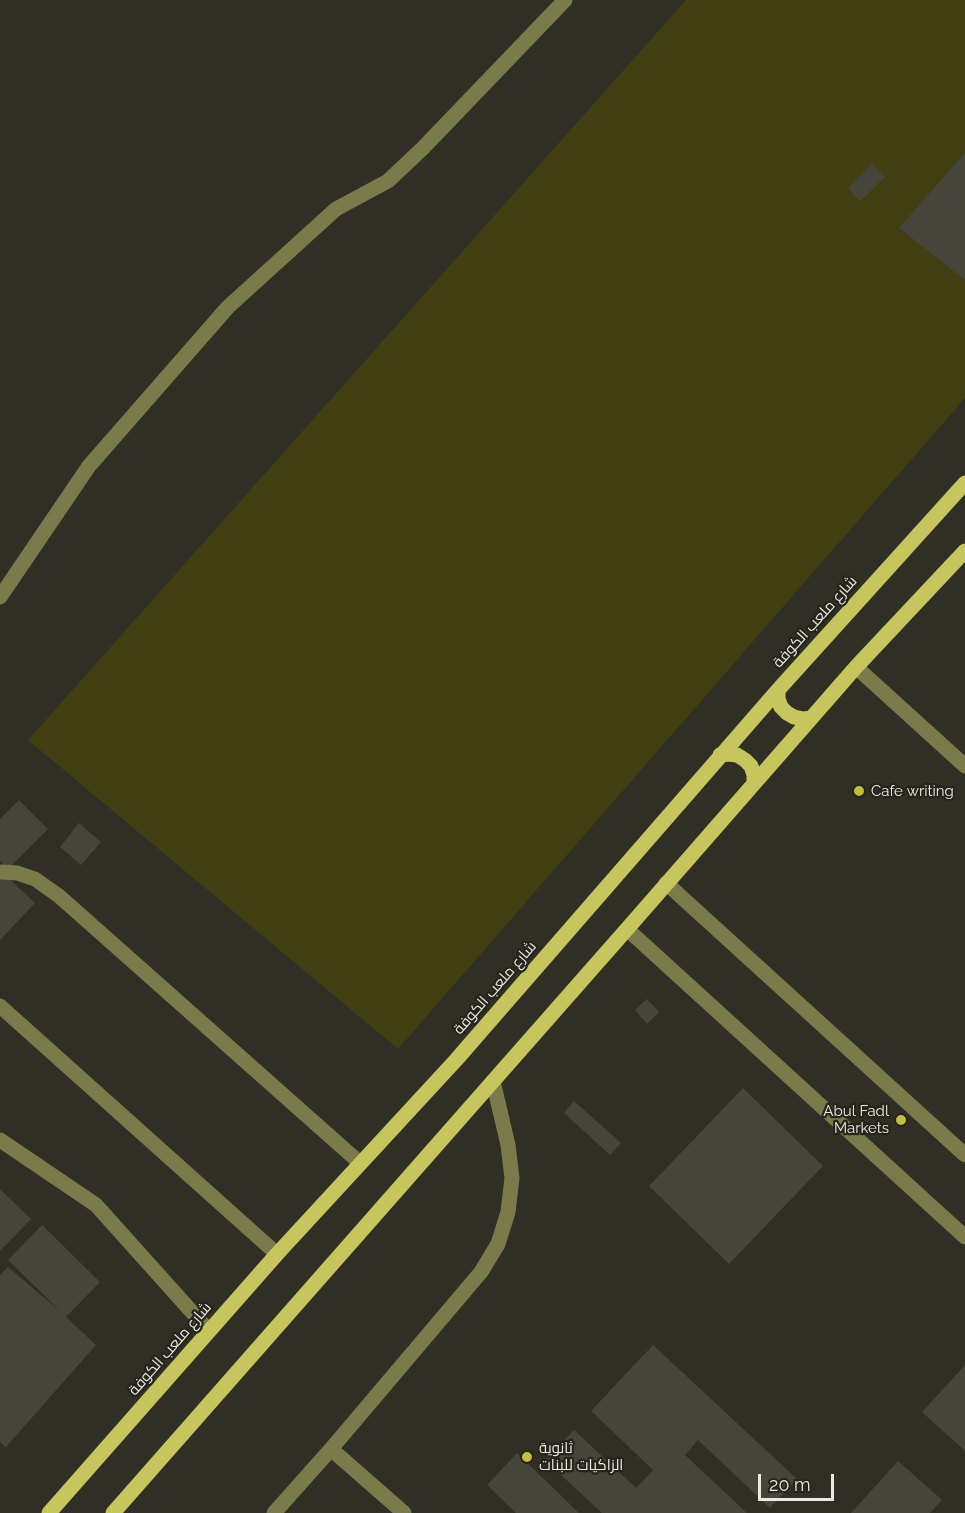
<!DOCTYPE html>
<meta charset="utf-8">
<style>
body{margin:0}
#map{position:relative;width:965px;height:1513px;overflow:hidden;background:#2f2f25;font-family:Raleway,sans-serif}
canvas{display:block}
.scale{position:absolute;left:758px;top:1474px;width:76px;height:27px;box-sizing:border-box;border:3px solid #eaeae3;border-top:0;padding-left:8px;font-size:18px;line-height:21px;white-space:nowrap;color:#eaeae3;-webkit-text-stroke:4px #25251b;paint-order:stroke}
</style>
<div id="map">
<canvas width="965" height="1513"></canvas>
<div class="scale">20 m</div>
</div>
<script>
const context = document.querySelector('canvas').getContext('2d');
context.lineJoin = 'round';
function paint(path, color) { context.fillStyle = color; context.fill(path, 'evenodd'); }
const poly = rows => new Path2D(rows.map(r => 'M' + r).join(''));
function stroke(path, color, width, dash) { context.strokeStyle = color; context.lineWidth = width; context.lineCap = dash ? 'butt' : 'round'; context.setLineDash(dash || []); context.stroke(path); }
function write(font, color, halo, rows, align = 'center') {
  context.font = font + ' Raleway,Cairo,sans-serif'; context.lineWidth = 4.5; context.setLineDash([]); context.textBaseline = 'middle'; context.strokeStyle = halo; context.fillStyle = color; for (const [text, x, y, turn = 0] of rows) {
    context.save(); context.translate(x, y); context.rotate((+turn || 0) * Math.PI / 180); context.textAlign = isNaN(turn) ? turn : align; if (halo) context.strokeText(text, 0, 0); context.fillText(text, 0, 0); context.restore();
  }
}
paint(poly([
 [686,0,965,0,965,398,398,1049,28,740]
]), '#413f12');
paint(poly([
 [965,153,965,280,899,228],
 [872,164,885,177,860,201,848,188],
 [19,800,48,829,8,869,0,861,0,819],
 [79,823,101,842,81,865,60,847],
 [0,870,35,903,0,940],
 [647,999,659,1012,647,1024,635,1010],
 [743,1088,823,1166,729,1264,649,1186],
 [574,1101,621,1143,610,1155,564,1113],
 [0,1189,31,1219,0,1251],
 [42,1225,100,1282,66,1317,96,1345,6,1447,0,1442,0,1275,8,1267,61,1312,8,1260],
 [653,1345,797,1479,770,1508,698,1440,685,1455,747,1513,602,1513,545,1460,574,1430,636,1488,653,1470,591,1411],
 [965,1365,965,1451,922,1412],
 [517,1453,579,1513,516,1513,487,1485],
 [898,1461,942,1500,930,1513,851,1513]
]), '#45453b');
stroke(poly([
 [0,597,89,466,228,307,336,209,388,181,423,148,565,0],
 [856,667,965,766],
 [2,872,17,873,35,879,59,896,360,1163],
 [666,883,965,1155],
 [627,929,965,1237],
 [0,1006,277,1254],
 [0,1140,96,1205,209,1331],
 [331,1449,404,1513],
 [274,1513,331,1449,481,1272,498,1244,508,1212,512,1178,508,1145,493,1081]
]), '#7a7a4a', 15);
stroke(poly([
 [778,690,778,699,781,707,787,713,794,717,803,719,811,718],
 [720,755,729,754,737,755,745,760,751,766,754,775,754,783],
 [49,1513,277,1254,456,1060,778,690,965,483],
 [113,1513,627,929,856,667,965,551]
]), '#c7c55d', 15);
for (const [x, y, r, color] of [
 [859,791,6,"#c1be40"],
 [901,1120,6,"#c1be40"],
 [527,1457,6,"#c1be40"]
]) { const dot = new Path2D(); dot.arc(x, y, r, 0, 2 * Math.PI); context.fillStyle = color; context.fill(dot); stroke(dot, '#25251b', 2); }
write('15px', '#eaeae3', '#25251b', [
 ["شارع ملعب الكوفة",815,622,-48],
 ["شارع ملعب الكوفة",495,988,-49],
 ["شارع ملعب الكوفة",170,1349,-49]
]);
write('15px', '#eaeae3', '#25251b', [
 ["Cafe writing",871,791],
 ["Abul Fadl",889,1111,"right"],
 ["Markets",889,1128,"right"],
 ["ثانوية",539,1448],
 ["الزاكيات للبنات",539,1465]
], 'left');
</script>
